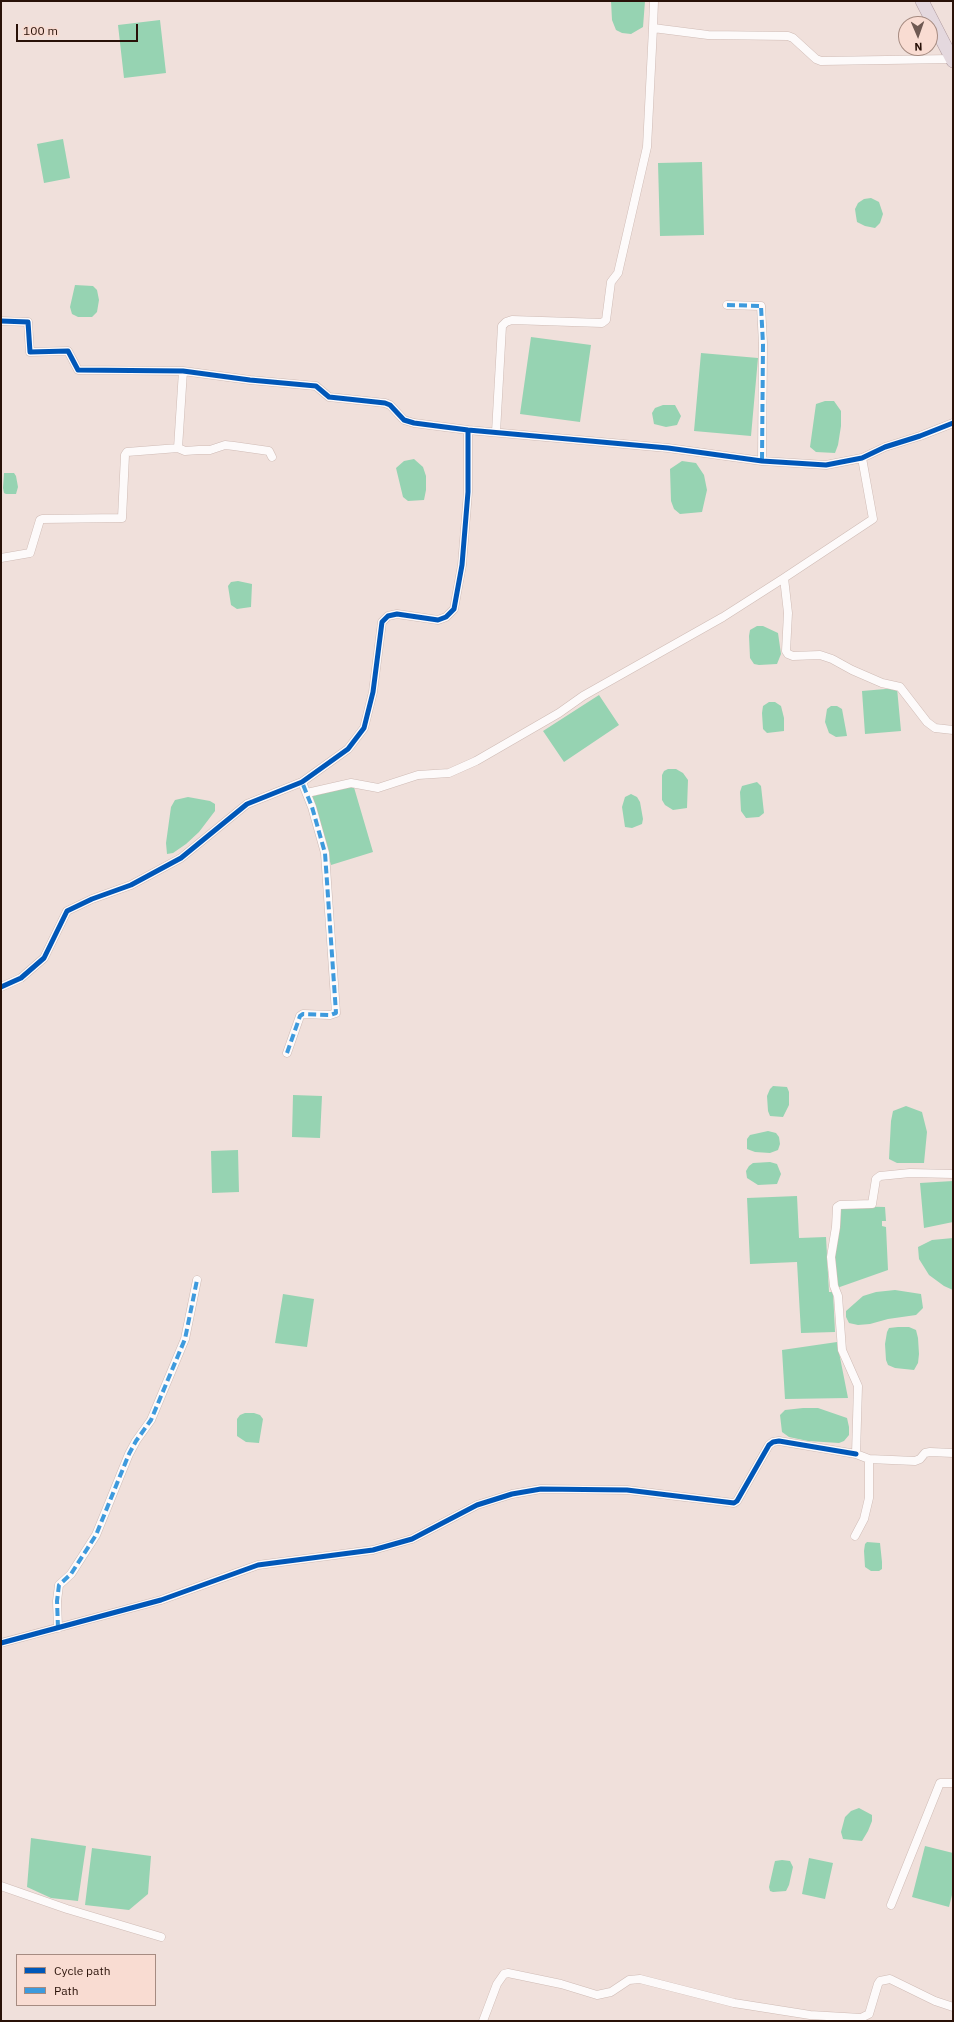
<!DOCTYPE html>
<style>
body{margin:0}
#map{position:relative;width:954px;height:2022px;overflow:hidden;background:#f0e0db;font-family:"IBM Plex Sans",sans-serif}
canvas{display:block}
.frame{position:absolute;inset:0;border:2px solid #291108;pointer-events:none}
.legend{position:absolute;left:16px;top:1954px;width:140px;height:52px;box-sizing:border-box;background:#f9dcd2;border:1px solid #a68b81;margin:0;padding:5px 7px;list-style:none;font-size:12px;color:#291108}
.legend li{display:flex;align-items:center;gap:8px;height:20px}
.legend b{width:20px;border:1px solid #a68b81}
.north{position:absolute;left:898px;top:16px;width:40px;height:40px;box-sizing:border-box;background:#f9dcd2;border:1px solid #a68b81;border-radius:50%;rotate:178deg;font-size:11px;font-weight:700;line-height:16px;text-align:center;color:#291108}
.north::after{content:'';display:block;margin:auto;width:14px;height:18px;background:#6f5952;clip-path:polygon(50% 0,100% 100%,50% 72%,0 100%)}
.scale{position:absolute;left:16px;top:24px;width:122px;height:18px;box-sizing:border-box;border:2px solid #291108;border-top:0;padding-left:5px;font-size:12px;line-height:14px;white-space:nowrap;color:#291108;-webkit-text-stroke:3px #f9dcd2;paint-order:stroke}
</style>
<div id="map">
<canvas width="954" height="2022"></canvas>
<div class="frame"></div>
<ul class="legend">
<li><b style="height:5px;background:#0057b8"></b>Cycle path</li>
<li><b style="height:5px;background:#3d9add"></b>Path</li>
</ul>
<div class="north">N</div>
<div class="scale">100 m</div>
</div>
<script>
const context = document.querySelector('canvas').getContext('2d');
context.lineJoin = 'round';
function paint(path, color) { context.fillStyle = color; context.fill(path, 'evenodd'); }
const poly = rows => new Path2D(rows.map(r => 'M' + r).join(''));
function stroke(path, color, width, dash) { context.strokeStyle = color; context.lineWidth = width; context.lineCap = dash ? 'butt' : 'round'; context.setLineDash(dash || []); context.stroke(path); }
paint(poly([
 [611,1,645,1,643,27,631,34,622,33,616,30,612,20],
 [160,20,166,73,124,78,118,25],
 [63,139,70,178,44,183,37,144],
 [702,162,704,235,660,236,658,163],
 [871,198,879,202,883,214,880,223,875,228,865,226,857,222,856,216,855,209,858,203,864,199],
 [75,285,93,286,97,290,99,300,97,312,92,317,78,317,72,314,70,307],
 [531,337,591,345,580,422,520,414],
 [701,353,758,358,751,436,694,431],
 [825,401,834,401,841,411,841,426,838,445,835,453,816,452,810,447,816,404],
 [663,405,675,405,681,416,677,425,666,427,654,424,652,413,655,408],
 [414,459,423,467,426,476,426,490,424,500,408,501,403,497,396,468,404,461],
 [682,461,696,463,704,475,707,490,702,512,680,514,674,509,671,501,670,469],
 [4,473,14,473,16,476,18,487,16,494,6,494,4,493,3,488],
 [238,581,252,584,251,607,237,609,231,605,228,586,231,582],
 [763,626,778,633,781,654,777,664,759,665,754,664,750,658,749,636,750,630,757,626],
 [897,688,901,731,865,734,862,691],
 [599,695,619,725,564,762,543,731],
 [769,702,775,702,781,706,784,718,784,731,767,733,763,729,762,713,763,706],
 [831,706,837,706,842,709,847,736,836,737,829,733,825,722,827,709],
 [668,769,676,769,683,773,688,780,687,808,673,810,665,805,662,800,662,775,664,771],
 [757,782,761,786,764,813,759,817,746,818,741,811,740,792,742,786],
 [353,784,373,852,331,865,310,797],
 [631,794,637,797,640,802,643,819,642,824,632,828,625,827,622,807,625,797],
 [188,797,210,801,215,804,215,811,199,832,186,844,173,853,167,854,166,843,171,807,175,800],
 [773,1086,787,1087,789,1092,789,1105,783,1117,770,1116,768,1111,767,1096,770,1089],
 [293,1095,322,1096,320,1138,292,1137],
 [906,1106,922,1112,927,1132,924,1163,897,1163,889,1159,891,1121,893,1111],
 [768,1131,776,1133,779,1137,780,1144,778,1150,770,1153,755,1152,747,1149,747,1139,750,1135],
 [238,1150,239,1192,212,1193,211,1151],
 [770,1162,777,1164,781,1174,777,1184,758,1185,747,1178,746,1171,749,1166,753,1163],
 [953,1181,953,1222,924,1228,920,1183],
 [797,1196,799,1238,826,1237,829,1292,833,1292,835,1332,801,1333,797,1262,750,1264,747,1198],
 [840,1206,885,1207,886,1221,882,1221,882,1226,886,1227,888,1270,837,1288,834,1258],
 [953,1238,953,1290,944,1286,929,1275,919,1259,918,1247,932,1240],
 [895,1290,921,1294,923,1308,916,1315,888,1319,870,1324,858,1325,849,1323,846,1317,846,1311,863,1296,876,1292],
 [283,1294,314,1299,307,1347,275,1343],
 [898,1327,909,1327,916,1330,918,1338,919,1354,918,1363,914,1370,895,1368,888,1365,886,1360,885,1344,887,1332,889,1328],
 [837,1342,848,1398,785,1399,782,1350],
 [803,1408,818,1408,847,1418,849,1427,849,1435,844,1441,839,1443,808,1441,789,1437,782,1432,780,1415,785,1410],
 [245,1413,254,1413,260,1415,263,1419,259,1443,246,1442,237,1436,237,1419,240,1415],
 [867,1542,880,1543,882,1562,882,1569,879,1571,871,1571,865,1567,864,1551,865,1544],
 [859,1808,872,1815,872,1821,868,1831,862,1841,843,1839,841,1832,845,1817,851,1811],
 [31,1838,86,1846,78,1901,51,1898,27,1887],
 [925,1846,953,1853,953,1891,949,1907,912,1897],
 [92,1848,151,1856,148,1894,129,1910,85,1905],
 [809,1858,833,1863,825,1899,802,1894],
 [782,1860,790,1861,793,1867,789,1885,786,1891,773,1892,770,1891,769,1887,774,1865,775,1861]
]), '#96d3b2');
const minor = poly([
 [654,1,653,28,708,35,788,36,793,38,816,59,821,61,952,59],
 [727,305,761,306,763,344,762,461],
 [1,321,28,322,30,352,68,351,78,370,183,371,250,380,316,386,329,397,385,403,390,405,404,420,414,423,468,430,668,448,762,461,826,465,862,458,885,447,920,436,953,423],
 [496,432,502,326,506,322,512,320,602,323,606,320,611,282,618,273,647,147,653,28],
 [178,448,185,451,199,450,210,450,225,445,234,446,269,451,272,457],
 [862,458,873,519,784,578,788,613,786,651,788,654,793,656,820,655,832,659,852,670,882,683,900,687,927,722,935,728,953,730],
 [1,558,30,553,40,520,42,519,122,518,125,455,127,452,178,448,183,371],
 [307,793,351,783,378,788,418,775,449,773,476,761,559,713,583,696,723,617,784,578],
 [1,987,21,978,44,958,67,911,92,899,131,885,181,858,247,804,302,782,348,749,364,728,373,692,382,622,388,616,397,614,438,620,446,617,454,609,462,565,468,492,468,430],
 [287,1053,300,1016,303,1014,330,1015,336,1013,325,853,312,807,302,782],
 [869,1459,915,1461,920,1459,925,1453,930,1452,953,1453],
 [855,1536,864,1519,869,1498,869,1459,856,1454,858,1386,842,1350,838,1296,834,1286,831,1257,836,1227,837,1207,840,1205,872,1204,876,1179,880,1176,910,1173,953,1174],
 [58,1628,57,1601,59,1585,71,1574,96,1535,129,1454,136,1441,151,1420,185,1339,197,1280],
 [1,1643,161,1600,258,1565,373,1550,412,1539,477,1505,512,1494,541,1489,627,1490,734,1503,737,1501,769,1445,773,1442,779,1441,856,1454],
 [1,1886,67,1909,161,1937],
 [891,1905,940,1783,953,1783],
 [483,2021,497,1984,504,1974,508,1973,561,1984,597,1995,611,1992,629,1980,640,1979,734,2003,810,2015,861,2018,869,2014,878,1984,880,1981,890,1979,935,2001,953,2007]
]);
const trunk = poly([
 [922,1,953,61]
]);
stroke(minor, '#cfbbb5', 9);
stroke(trunk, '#ad989d', 14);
stroke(minor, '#fdfafa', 8);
stroke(trunk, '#e4d8de', 13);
stroke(poly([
 [727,305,761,306,763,344,762,461],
 [287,1053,300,1016,303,1014,330,1015,336,1013,325,853,312,807,302,782],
 [58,1628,57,1601,59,1585,71,1574,96,1535,129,1454,136,1441,151,1420,185,1339,197,1280]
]), '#3d9add', 4, [8, 4]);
stroke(poly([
 [1,321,28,322,30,352,68,351,78,370,183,371,250,380,316,386,329,397,385,403,390,405,404,420,414,423,468,430,668,448,762,461,826,465,862,458,885,447,920,436,953,423],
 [1,987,21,978,44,958,67,911,92,899,131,885,181,858,247,804,302,782,348,749,364,728,373,692,382,622,388,616,397,614,438,620,446,617,454,609,462,565,468,492,468,430],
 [1,1643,161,1600,258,1565,373,1550,412,1539,477,1505,512,1494,541,1489,627,1490,734,1503,737,1501,769,1445,773,1442,779,1441,856,1454]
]), '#0057b8', 5);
</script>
